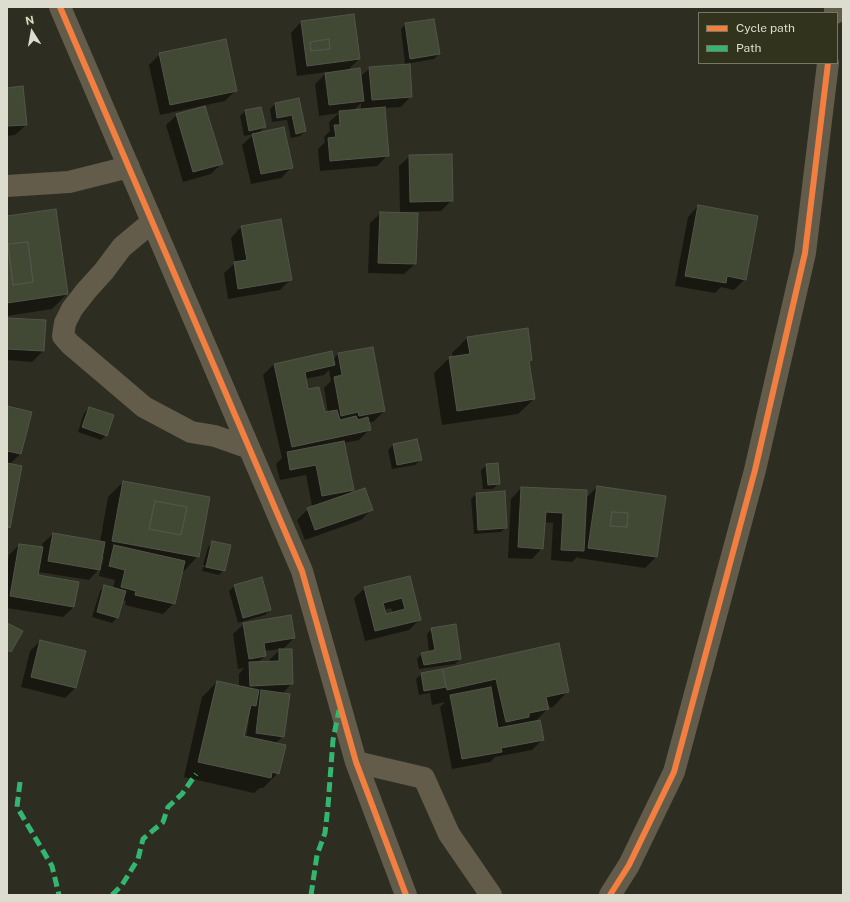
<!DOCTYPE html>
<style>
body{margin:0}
#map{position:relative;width:850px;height:902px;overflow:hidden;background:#2d2e21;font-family:"Public Sans",sans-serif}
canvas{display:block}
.frame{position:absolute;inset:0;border:8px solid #dcddcf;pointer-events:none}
.legend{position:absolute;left:698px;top:12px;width:140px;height:52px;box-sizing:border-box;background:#32331c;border:1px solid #767764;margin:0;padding:5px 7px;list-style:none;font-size:12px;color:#dcddcf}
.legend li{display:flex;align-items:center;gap:8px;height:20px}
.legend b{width:20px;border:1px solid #767764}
.north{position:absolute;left:12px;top:12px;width:40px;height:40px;-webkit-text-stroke:3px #32331c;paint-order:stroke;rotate:349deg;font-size:11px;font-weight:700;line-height:16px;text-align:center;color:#dcddcf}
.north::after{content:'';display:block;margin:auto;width:14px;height:18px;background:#dcddcf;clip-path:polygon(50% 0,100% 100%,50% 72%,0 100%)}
</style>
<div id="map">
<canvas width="850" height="902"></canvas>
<div class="frame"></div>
<ul class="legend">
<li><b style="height:5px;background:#f27e40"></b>Cycle path</li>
<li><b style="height:5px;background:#33b770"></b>Path</li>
</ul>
<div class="north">N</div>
</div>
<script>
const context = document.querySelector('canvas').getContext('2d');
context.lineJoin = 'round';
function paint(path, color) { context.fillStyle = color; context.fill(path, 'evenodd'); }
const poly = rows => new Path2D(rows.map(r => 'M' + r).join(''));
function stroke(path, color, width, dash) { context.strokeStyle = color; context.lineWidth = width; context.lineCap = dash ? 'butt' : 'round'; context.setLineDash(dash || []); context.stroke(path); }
paint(poly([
 [301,22,359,59,347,71,360,77,370,68,411,96,401,107,384,108,388,155,377,166,320,171,318,149,325,142,324,137,330,131,329,122,339,113,319,116,315,84,327,72,297,76,291,33],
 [361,103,361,110,353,111],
 [406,24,439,54,434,59,405,64,401,29],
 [160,54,236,90,225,101,160,115,149,65],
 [7,89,26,125,15,135,7,136],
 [299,99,305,131,300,136,291,138,287,120,272,122,270,109,275,104],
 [245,111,264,127,258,134,292,167,281,178,251,184,242,145,254,134,244,136,240,116],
 [177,115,221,164,211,174,183,182,166,125],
 [410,156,452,200,441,211,400,212,399,166],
 [698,206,745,279,734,290,721,287,715,293,675,286,688,217],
 [381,213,415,264,404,274,368,273,370,223],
 [7,217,67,294,52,309,7,316],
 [241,227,290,280,280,290,228,299,224,273,235,263,231,238],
 [7,319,45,321,43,351,32,362,7,360],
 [467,338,531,360,528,363,534,399,518,414,442,425,434,373,449,358,453,358,452,353],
 [331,352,333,359,338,354,384,411,373,422,368,422,370,429,359,440,344,443,353,490,348,495,371,510,361,520,305,540,297,520,308,509,316,505,312,506,306,475,280,480,276,464,282,458,263,375,274,364],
 [329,370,331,381,324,388,328,413,324,414,307,390,305,379,324,375],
 [7,407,20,454,9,465,9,527,7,529],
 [89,408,106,435,101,440,78,432,84,413],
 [417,440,420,460,415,465,392,469,388,450,393,445],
 [487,465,498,484,493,489,483,489,481,470],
 [123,482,198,556,183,572,181,571,174,603,163,614,125,605,126,601,122,600,117,618,112,623,92,617,100,591,105,586,113,588,115,580,99,576,101,567,89,580,38,572,37,576,74,607,63,617,7,608,7,565,9,555,19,545,42,548,42,544,53,534,100,542,108,497],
 [102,557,104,557,102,564,100,564],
 [597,487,665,496,656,557,645,568,578,558,578,556,572,562,551,560,553,523,544,522,542,548,532,559,508,558,511,499,521,488,585,499],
 [476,494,506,527,501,532,474,534,471,499],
 [213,542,224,570,219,575,202,571,203,567,222,571,222,569,203,565,208,547],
 [410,577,420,619,409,630,365,641,354,598,365,588],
 [391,608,393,613,385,615,384,610],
 [261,578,270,610,265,615,238,623,229,591,234,586],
 [244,624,294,638,282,650,292,683,282,694,283,736,275,744,278,773,263,788,260,788,254,793,184,777,202,697,217,682,239,686,239,674,244,668,238,669,233,634],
 [281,649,269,660,269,662,258,663,265,656,264,651],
 [247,718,249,719,246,738,243,737],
 [432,629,460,659,455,664,419,669,417,659,422,653,429,652,427,634],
 [40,641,84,652,75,688,65,698,21,687,30,651],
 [558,644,568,691,553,707,548,708,535,722,543,739,532,750,495,757,490,762,452,769,440,707,445,702,432,705,430,693,419,695,416,679,421,674]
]), '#0007');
const building = poly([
 [354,14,360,59,307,66,301,21,354,14],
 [329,39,330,49,311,51,310,42,329,39],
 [434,19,440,54,410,59,405,23,434,19],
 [226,39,237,91,170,105,159,53,226,39],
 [329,39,330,49,311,51,310,42,329,39],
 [410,64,412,97,372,100,369,67,410,64],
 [360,68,364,101,329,105,325,73,360,68],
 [23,86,27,125,7,126,7,88,23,86],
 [299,98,306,131,296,134,292,115,277,118,275,103,299,98],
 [205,106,223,164,193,172,176,114,205,106],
 [261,107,266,127,249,131,245,110,261,107],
 [385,107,389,156,330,161,328,138,336,137,334,125,340,125,339,111,385,107],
 [284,127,293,168,261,174,252,134,284,127],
 [452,154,453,201,410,202,409,155,452,154],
 [698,205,758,216,746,280,727,276,726,283,685,276,698,205],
 [56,209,68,294,7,303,7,216,56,209],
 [28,242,33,282,13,285,8,244,28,242],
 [380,212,418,213,416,264,378,263,380,212],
 [281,219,292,280,238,289,234,262,247,260,241,226,281,219],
 [28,242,33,282,13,285,8,244,28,242],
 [7,318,46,320,44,351,7,349,7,318],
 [528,328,532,360,529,361,535,399,457,411,449,357,470,354,467,337,528,328],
 [373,347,385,411,359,416,358,412,341,416,334,377,342,375,338,353,373,347],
 [332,351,335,365,305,372,308,389,319,387,325,412,337,410,340,420,356,416,358,420,368,417,371,430,292,447,274,364,332,351],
 [7,406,32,412,21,454,7,451,7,406],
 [89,407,114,415,107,436,82,427,89,407],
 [417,439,422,460,397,465,393,444,417,439],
 [344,441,354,490,322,496,316,465,290,470,287,452,344,441],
 [7,463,22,466,10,528,7,527,7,463],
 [498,463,500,484,488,485,486,464,498,463],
 [123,481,210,497,199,557,112,541,123,481],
 [155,501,187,507,181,535,149,529,155,501],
 [597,486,666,496,657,557,588,548,597,486],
 [612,512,628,513,627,527,610,526,612,512],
 [521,487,587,490,584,551,561,550,563,513,546,512,543,549,518,547,521,487],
 [365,488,373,510,315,530,307,508,365,488],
 [505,491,507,528,478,530,476,493,505,491],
 [155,501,187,507,181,535,149,529,155,501],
 [612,512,628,513,627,527,610,526,612,512],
 [53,533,105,542,100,570,48,561,53,533],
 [212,541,231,545,225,571,206,567,212,541],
 [19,544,43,547,38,575,79,582,74,607,10,596,19,544],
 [114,545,185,561,175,604,135,595,136,591,121,587,125,570,109,566,114,545],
 [410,576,421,620,375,631,364,587,410,576],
 [402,598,405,609,386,614,383,603,402,598],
 [262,577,271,610,243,618,234,585,262,577],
 [104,585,126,591,118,618,97,612,104,585],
 [291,615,295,638,264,643,266,656,249,659,243,623,291,615],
 [7,623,23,631,11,652,7,650,7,623],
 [456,624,461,659,424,665,421,653,435,650,431,628,456,624],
 [40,640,86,651,76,688,31,677,40,640],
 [559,643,569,692,546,697,549,709,529,713,529,717,506,722,496,679,447,690,443,669,559,643],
 [279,649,292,649,293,684,250,686,249,662,279,661,279,649],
 [442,669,446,687,424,691,421,673,442,669],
 [217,681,259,690,256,706,251,705,244,736,286,745,279,774,272,772,271,778,198,762,217,681],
 [491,687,498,728,540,720,544,740,501,748,502,752,462,759,450,695,491,687],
 [261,690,290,694,284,737,256,733,261,690]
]);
paint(building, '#414833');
stroke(building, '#52554b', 1);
stroke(poly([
 [60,7,302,571,356,762,406,895],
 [835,13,835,7],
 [7,186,69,182,129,167],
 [152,222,122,247,104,271,86,291,72,309,65,323,63,336,70,344,144,407,191,432,215,436,249,448],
 [356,762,424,778,449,834,491,895],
 [610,895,629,865,674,772,755,470,805,253,828,63]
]), '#635c4a', 22);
stroke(poly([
 [20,782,17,807,52,866,59,895],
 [112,895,122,885,138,859,143,839,163,822,168,807,182,794,196,774],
 [311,895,317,855,325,833,328,806,333,740,339,710]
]), '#33b770', 5, [10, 5]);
stroke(poly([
 [60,7,302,571,356,762,406,895],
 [610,895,629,865,674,772,755,470,805,253,828,63]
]), '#f27e40', 6);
</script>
